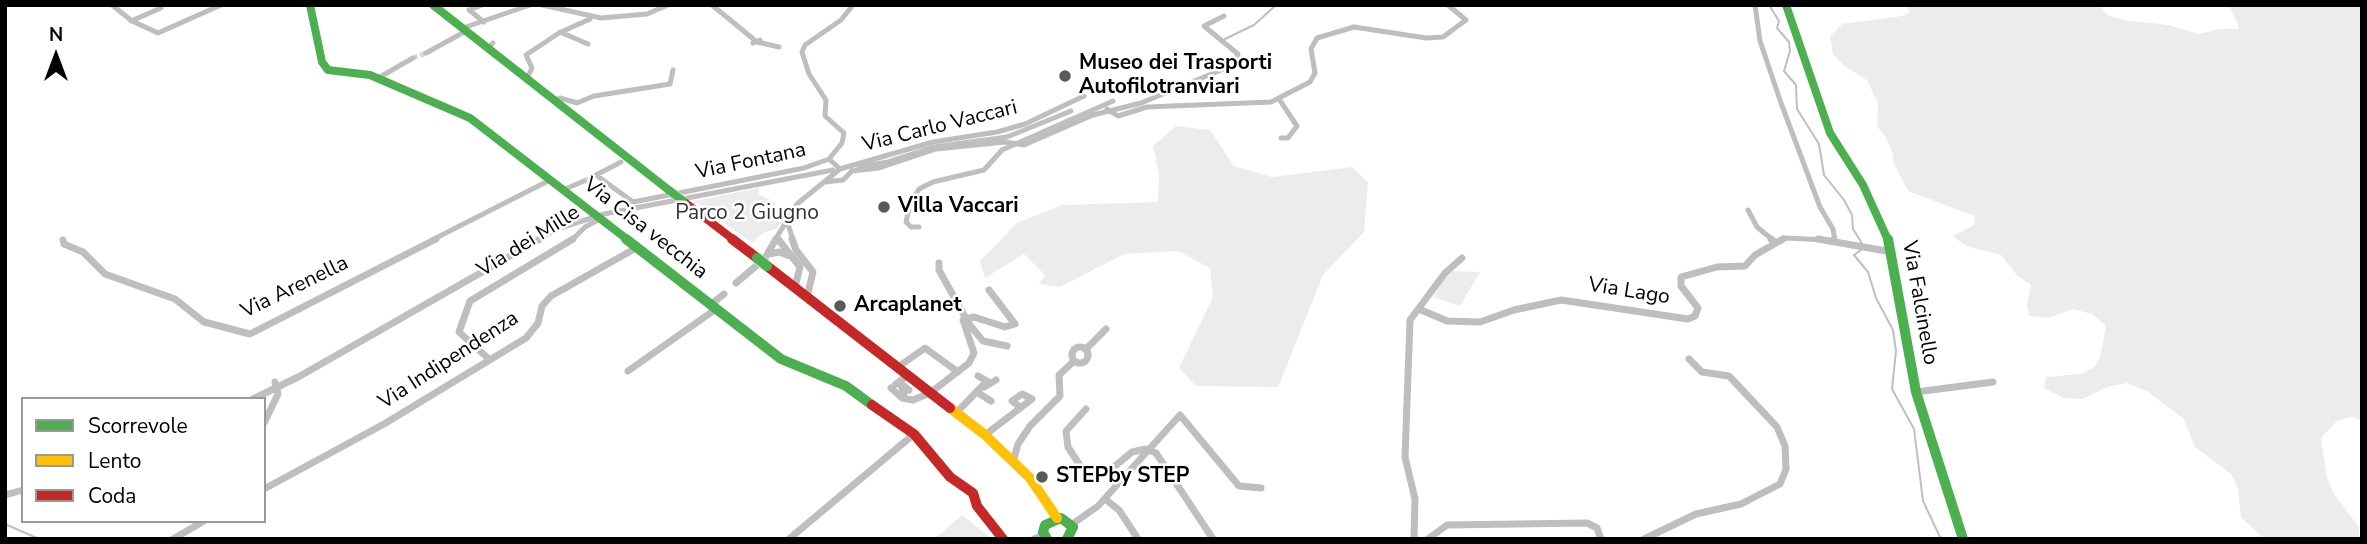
<!DOCTYPE html>
<style>
body{margin:0}
#map{position:relative;width:2367px;height:544px;overflow:hidden;background:#fff;font-family:"Nunito Sans",sans-serif}
canvas{display:block}
.frame{position:absolute;inset:0;border:7px solid #000;pointer-events:none}
.legend{position:absolute;left:21px;top:397px;width:245px;height:126px;box-sizing:border-box;background:#fff;border:2px solid #999;margin:0;padding:9px 12px;list-style:none;font-size:21px;color:#000}
.legend li{display:flex;align-items:center;gap:14px;height:35px}
.legend b{width:35px;border:2px solid #999}
.north{position:absolute;left:21px;top:21px;width:70px;height:70px;-webkit-text-stroke:5px #fff;paint-order:stroke;rotate:0deg;font-size:19px;font-weight:700;line-height:28px;text-align:center;color:#000}
.north::after{content:'';display:block;margin:auto;width:24px;height:32px;background:#000;clip-path:polygon(50% 0,100% 100%,50% 72%,0 100%)}
</style>
<div id="map">
<canvas width="2367" height="544"></canvas>
<div class="frame"></div>
<ul class="legend">
<li><b style="height:9px;background:#4caf50"></b>Scorrevole</li>
<li><b style="height:9px;background:#ffc107"></b>Lento</li>
<li><b style="height:9px;background:#c62828"></b>Coda</li>
</ul>
<div class="north">N</div>
</div>
<script>
const context = document.querySelector('canvas').getContext('2d');
context.lineJoin = 'round';
function paint(path, color) { context.fillStyle = color; context.fill(path, 'evenodd'); }
const poly = rows => new Path2D(rows.map(r => 'M' + r).join(''));
function stroke(path, color, width, dash) { context.strokeStyle = color; context.lineWidth = width; context.lineCap = dash ? 'butt' : 'round'; context.setLineDash(dash || []); context.stroke(path); }
function write(font, color, halo, rows, align = 'center') {
  context.font = font + ' "Nunito Sans",sans-serif'; context.lineWidth = 5; context.setLineDash([]); context.textBaseline = 'middle'; context.strokeStyle = halo; context.fillStyle = color; for (const [text, x, y, turn = 0] of rows) {
    context.save(); context.translate(x, y); context.rotate((+turn || 0) * Math.PI / 180); context.textAlign = isNaN(turn) ? turn : align; if (halo) context.strokeText(text, 0, 0); context.fillText(text, 0, 0); context.restore();
  }
}
paint(poly([
 [1905,5,2100,5,2107,15,2123,20,2168,25,2199,34,2219,29,2238,29,2238,24,2228,5,2362,5,2362,420,2351,417,2337,421,2321,438,2327,478,2334,494,2359,527,2359,539,2264,539,2241,517,2238,489,2231,474,2195,447,2183,418,2148,392,2128,383,2107,387,2083,399,2063,398,2044,388,2046,377,2081,374,2093,368,2100,358,2106,326,2092,314,2073,309,2048,318,2029,316,2027,305,2031,285,2017,275,2001,255,1966,246,1953,236,1974,225,1975,216,1908,191,1893,162,1893,154,1885,136,1877,126,1878,103,1867,80,1844,66,1833,54,1830,36,1842,24,1902,16,1910,12],
 [1176,126,1210,130,1234,166,1272,177,1352,167,1368,182,1364,232,1323,275,1278,387,1196,386,1179,368,1213,297,1210,268,1178,251,1124,254,1060,287,1039,284,1045,275,1024,254,985,278,980,261,1017,223,1062,205,1158,202,1159,174,1153,146],
 [759,188,759,194,776,203,774,209,787,212,778,228,763,233,752,243,694,201],
 [1449,271,1480,272,1460,306,1433,297],
 [962,515,992,539,934,539]
]), '#ececec');
stroke(poly([
 [1769,5,1779,21,1777,28,1789,42,1790,51,1784,71,1796,85,1797,109,1819,144,1824,175,1844,200,1852,215,1853,229,1863,245],
 [1225,39,1254,25,1276,5],
 [1861,250,1854,255,1868,272,1876,298,1893,330,1896,351,1892,389,1914,429,1923,501,1941,539],
 [5,524,39,539]
]), '#bfbfbf', 2);
stroke(poly([
 [542,5,601,18,647,14,668,5],
 [712,5,757,42,779,47],
 [859,167,888,162,934,147,1007,137,1071,111],
 [919,227,911,227,906,222,910,203,919,189,933,182,984,170,1002,150,1113,101],
 [537,240,557,229,604,214,833,170]
]), '#bfbfbf', 5);
stroke(poly([
 [939,263,939,270,969,324,983,341,1007,346],
 [253,399,300,376,540,239],
 [1086,409,1066,431,1068,447,1081,467,1092,475,1104,475,1132,452,1146,449,1156,453,1213,539],
 [5,495,23,490]
]), '#bfbfbf', 7);
stroke(poly([
 [413,58,426,53],
 [584,181,596,175]
]), '#d9d9d9', 5, [5, 2.5]);
stroke(poly([
 [112,5,132,21,158,33,221,5],
 [482,5,469,10,484,22],
 [1755,5,1760,41,1781,103,1820,207,1833,229,1835,240],
 [131,21,161,8],
 [463,28,530,5],
 [560,32,588,44],
 [753,43,760,40],
 [488,48,493,43],
 [426,53,466,31],
 [378,78,413,58],
 [527,78,532,68,526,55,559,33,590,19],
 [1279,99,1297,126,1288,138,1281,138],
 [555,100,560,98,577,103,594,96,670,84,673,70],
 [1107,109,1118,116,1147,107,1271,102,1310,82,1315,73,1311,49,1317,38,1354,27,1426,38,1443,37,1466,20,1448,5],
 [621,162,596,175,633,202,669,195],
 [840,169,933,142,997,132,1025,124,1084,96],
 [852,171,879,168,936,149,1005,142,1024,145,1093,115,1141,103,1226,68,1235,63,1238,54,1204,26,1224,16],
 [825,182,843,180,852,171],
 [563,190,584,181],
 [679,193,804,168,829,159,842,143,844,133,825,116,826,100,809,74,802,52,805,45,841,20,853,5],
 [1748,210,1757,227,1773,240],
 [787,221,793,240],
 [432,240,550,180],
 [572,240,585,227,600,219],
 [775,240,797,204,840,169,829,159],
 [1780,240,1784,238,1828,240]
]), '#bebebe', 5);
stroke(poly([
 [778,239,800,267,795,287],
 [792,239,796,250,813,272,807,297],
 [1771,239,1775,242],
 [1818,239,1892,252],
 [1834,239,1835,242],
 [63,240,64,244,83,252,105,274,175,299,204,322,250,334,436,239],
 [769,254,779,252,790,256],
 [765,258,776,239],
 [736,283,756,266],
 [710,305,724,294],
 [1419,309,1447,321,1480,322,1514,310,1561,300,1688,319,1695,316,1698,308,1681,286,1681,277,1717,267,1745,266,1755,255,1783,239],
 '1072 355a8 8 0 1 1 16 0a8 8 0 1 1-16 0Z',
 [1086,349,1106,329],
 [490,360,459,332,470,301,573,239],
 [898,367,925,348,958,372],
 [628,371,716,309],
 [900,383,909,390],
 [900,383,904,393],
 [896,384,908,375],
 [984,387,996,380],
 [891,388,902,398,913,400],
 [977,392,991,401],
 [1916,392,1993,382],
 [913,400,930,393,969,363,974,353,963,320,974,317,1005,327,1015,324,989,290],
 [956,413,987,381,978,376],
 [264,423,278,394,275,382],
 [985,435,1032,399,1022,394,1012,401,1020,407],
 [1013,462,1018,444,1030,426,1060,396,1059,375,1074,361],
 [264,489,384,424,526,338,538,323,542,306,551,296,636,248],
 [1105,499,1119,510,1138,539],
 [1071,525,1098,506,1180,415,1239,486,1261,488],
 [173,539,204,521],
 [789,539,914,434],
 [1034,539,1044,535],
 [1414,539,1415,499,1405,457,1410,320,1445,273,1462,258],
 [1428,539,1447,525,1587,523,1597,528,1601,539],
 [1644,539,1696,514,1741,504,1780,484,1786,469,1785,446,1777,427,1729,376,1702,372,1689,359]
]), '#bebebe', 7);
stroke(poly([
 [310,5,322,62,328,70,370,75,470,118,628,240],
 [433,5,670,191],
 [1786,5,1830,133,1863,185,1888,240]
]), '#4caf50', 8);
stroke(poly([
 [626,239,781,359,846,386,872,405],
 [1888,239,1916,392,1963,539],
 [1047,539,1043,532,1045,525,1061,518,1073,527,1067,539]
]), '#4caf50', 10);
stroke(poly([
 [950,408,984,434,1030,478,1057,518]
]), '#ffc107', 10);
stroke(poly([
 [683,201,734,240]
]), '#c62828', 8);
stroke(poly([
 [732,239,757,258],
 [767,266,950,408],
 [872,405,914,434,950,477,973,493,977,506,1003,539]
]), '#c62828', 10);
const fastBridgeFar1 = poly([
 [670,191,683,201]
]);
const fastBridge = poly([
 [757,258,767,266]
]);
stroke(fastBridgeFar1, '#dbdbdb', 10, []);
stroke(fastBridge, '#dbdbdb', 12, []);
stroke(fastBridgeFar1, '#4caf50', 8);
stroke(fastBridge, '#4caf50', 10);
for (const [x, y, r, color] of [
 [1065,76,7,"#595959"],
 [884,207,7,"#595959"],
 [840,306,7,"#595959"],
 [1042,477,7,"#595959"]
]) { const dot = new Path2D(); dot.arc(x, y, r, 0, 2 * Math.PI); context.fillStyle = color; context.fill(dot); stroke(dot, '#fff', 2.5); }
write('bold 21px', '#000', '#fff', [
 ["Museo dei Trasporti",1079,64],
 ["Autofilotranviari",1079,88],
 ["Villa Vaccari",898,207],
 ["Arcaplanet",854,306],
 ["STEPby STEP",1056,477]
], 'left');
write('21px', '#000', '#fff', [
 ["Via Carlo Vaccari",940,127,-14],
 ["Via Fontana",751,162,-12],
 ["Via Cisa vecchia",645,229,38],
 ["Via dei Mille",529,242,-32],
 ["Via Arenella",295,288,-26],
 ["Via Lago",1629,292,9],
 ["Via Falcinello",1919,303,80],
 ["Via Indipendenza",449,361,-33]
]);
write('21px', '#333', '#fff', [
 ["Parco 2 Giugno",747,214]
]);
</script>
